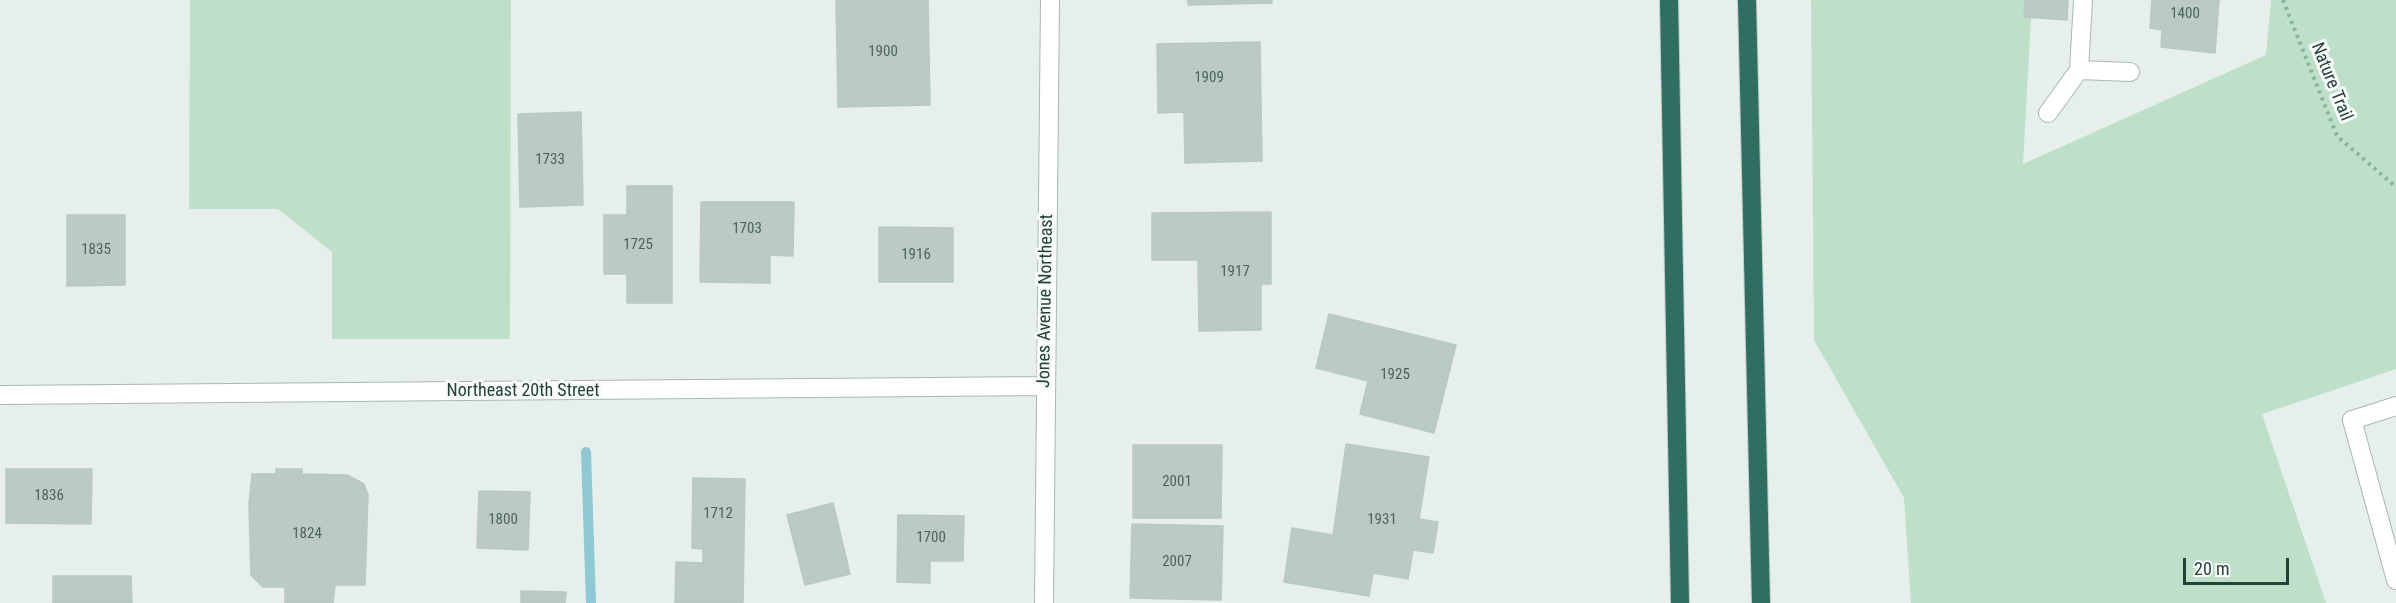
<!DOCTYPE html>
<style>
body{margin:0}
#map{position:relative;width:2396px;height:603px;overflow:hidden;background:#e6efeb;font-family:"Roboto Condensed",sans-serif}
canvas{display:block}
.scale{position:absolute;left:2183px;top:558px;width:106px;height:27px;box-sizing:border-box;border:3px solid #24423a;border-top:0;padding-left:8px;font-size:18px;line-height:21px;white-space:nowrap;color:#24423a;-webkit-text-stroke:4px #f7fbf9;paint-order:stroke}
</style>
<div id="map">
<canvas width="2396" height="603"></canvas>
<div class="scale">20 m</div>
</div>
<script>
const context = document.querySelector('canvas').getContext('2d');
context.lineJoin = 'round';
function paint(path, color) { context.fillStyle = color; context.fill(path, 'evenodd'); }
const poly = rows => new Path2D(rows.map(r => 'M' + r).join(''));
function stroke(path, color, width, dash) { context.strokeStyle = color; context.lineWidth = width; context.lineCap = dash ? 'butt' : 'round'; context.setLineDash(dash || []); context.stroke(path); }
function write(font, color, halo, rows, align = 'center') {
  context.font = font + ' "Roboto Condensed",sans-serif'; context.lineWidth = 6; context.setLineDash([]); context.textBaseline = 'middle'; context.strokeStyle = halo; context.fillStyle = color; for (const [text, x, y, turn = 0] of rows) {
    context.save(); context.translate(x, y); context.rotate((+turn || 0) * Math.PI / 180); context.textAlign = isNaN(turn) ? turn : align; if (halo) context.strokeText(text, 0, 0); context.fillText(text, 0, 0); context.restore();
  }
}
paint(poly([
 [190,0,511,0,510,339,332,339,332,252,278,209,189,209],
 [1811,0,2032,0,2023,164,2266,55,2271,0,2396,0,2396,369,2262,414,2326,603,1911,603,1904,498,1814,340]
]), '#bfe0c8');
stroke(poly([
 [586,452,591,603]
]), '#8ec9d4', 10);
const building = poly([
 [836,0,928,0,930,105,838,107,836,0],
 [1188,0,1272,0,1272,3,1188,5,1188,0],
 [2025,0,2068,0,2067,20,2024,17,2025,0],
 [2152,0,2219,0,2215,53,2161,47,2162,30,2150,28,2152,0],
 [1260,42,1262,161,1185,163,1184,112,1158,113,1157,44,1260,42],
 [581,112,583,205,520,207,518,114,581,112],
 [627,186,672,186,672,303,627,303,627,274,604,274,604,215,627,215,627,186],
 [701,202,794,202,793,256,770,255,770,283,700,282,701,202],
 [1271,212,1271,284,1261,284,1261,330,1199,331,1198,260,1152,260,1152,213,1271,212],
 [67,215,125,215,125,285,67,286,67,215],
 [879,227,953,228,953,282,879,282,879,227],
 [1329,314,1456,345,1434,433,1360,414,1368,381,1316,368,1329,314],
 [1346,444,1429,457,1419,519,1438,522,1433,553,1413,550,1408,579,1373,573,1369,596,1284,582,1292,528,1333,535,1346,444],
 [1133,445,1222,445,1221,518,1133,518,1133,445],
 [6,469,92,469,91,524,6,523,6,469],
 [276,469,302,469,302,474,347,475,364,484,368,495,365,585,335,585,333,603,285,603,285,587,263,587,251,575,249,504,252,474,276,474,276,469],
 [693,478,745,479,743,603,675,603,676,562,703,563,703,549,692,548,693,478],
 [479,491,530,492,528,550,477,548,479,491],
 [833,503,850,574,805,585,787,515,833,503],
 [898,515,964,516,963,561,930,561,930,583,897,582,898,515],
 [1132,524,1223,526,1221,600,1130,598,1132,524],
 [53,576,131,576,132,603,53,603,53,576],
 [521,591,566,592,565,603,521,603,521,591]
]);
paint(building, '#bbcac4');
stroke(building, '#b8c9c2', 1.5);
const lane = poly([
 [2079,70,2083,0],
 [2048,113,2079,70,2130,72],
 [2352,420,2396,580]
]);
const street = poly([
 [0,395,1045,386],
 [2352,420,2396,406],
 [1044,603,1050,0]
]);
const highway = poly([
 [1669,0,1680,603],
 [1747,0,1761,603]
]);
stroke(lane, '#a8b8b2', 20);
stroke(street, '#a8b8b2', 20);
stroke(highway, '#c2cac8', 20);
stroke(poly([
 [2283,0,2337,136,2396,187]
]), '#86b3a5', 4, [3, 4.5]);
stroke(lane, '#fff', 18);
stroke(street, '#fff', 18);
stroke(highway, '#2f6f62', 18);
write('15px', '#4a645c', null, [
 ["1400",2185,14],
 ["1900",883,52],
 ["1909",1209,78],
 ["1733",550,160],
 ["1703",747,229],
 ["1725",638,245],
 ["1835",96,250],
 ["1916",916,255],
 ["1917",1235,272],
 ["1925",1395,375],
 ["2001",1177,482],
 ["1836",49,496],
 ["1712",718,514],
 ["1800",503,520],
 ["1931",1382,520],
 ["1824",307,534],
 ["1700",931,538],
 ["2007",1177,562]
]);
write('18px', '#24423a', '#f7fbf9', [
 ["Nature Trail",2331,82,68],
 ["Jones Avenue Northeast",1046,301,-89],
 ["Northeast 20th Street",523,391]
]);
</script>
